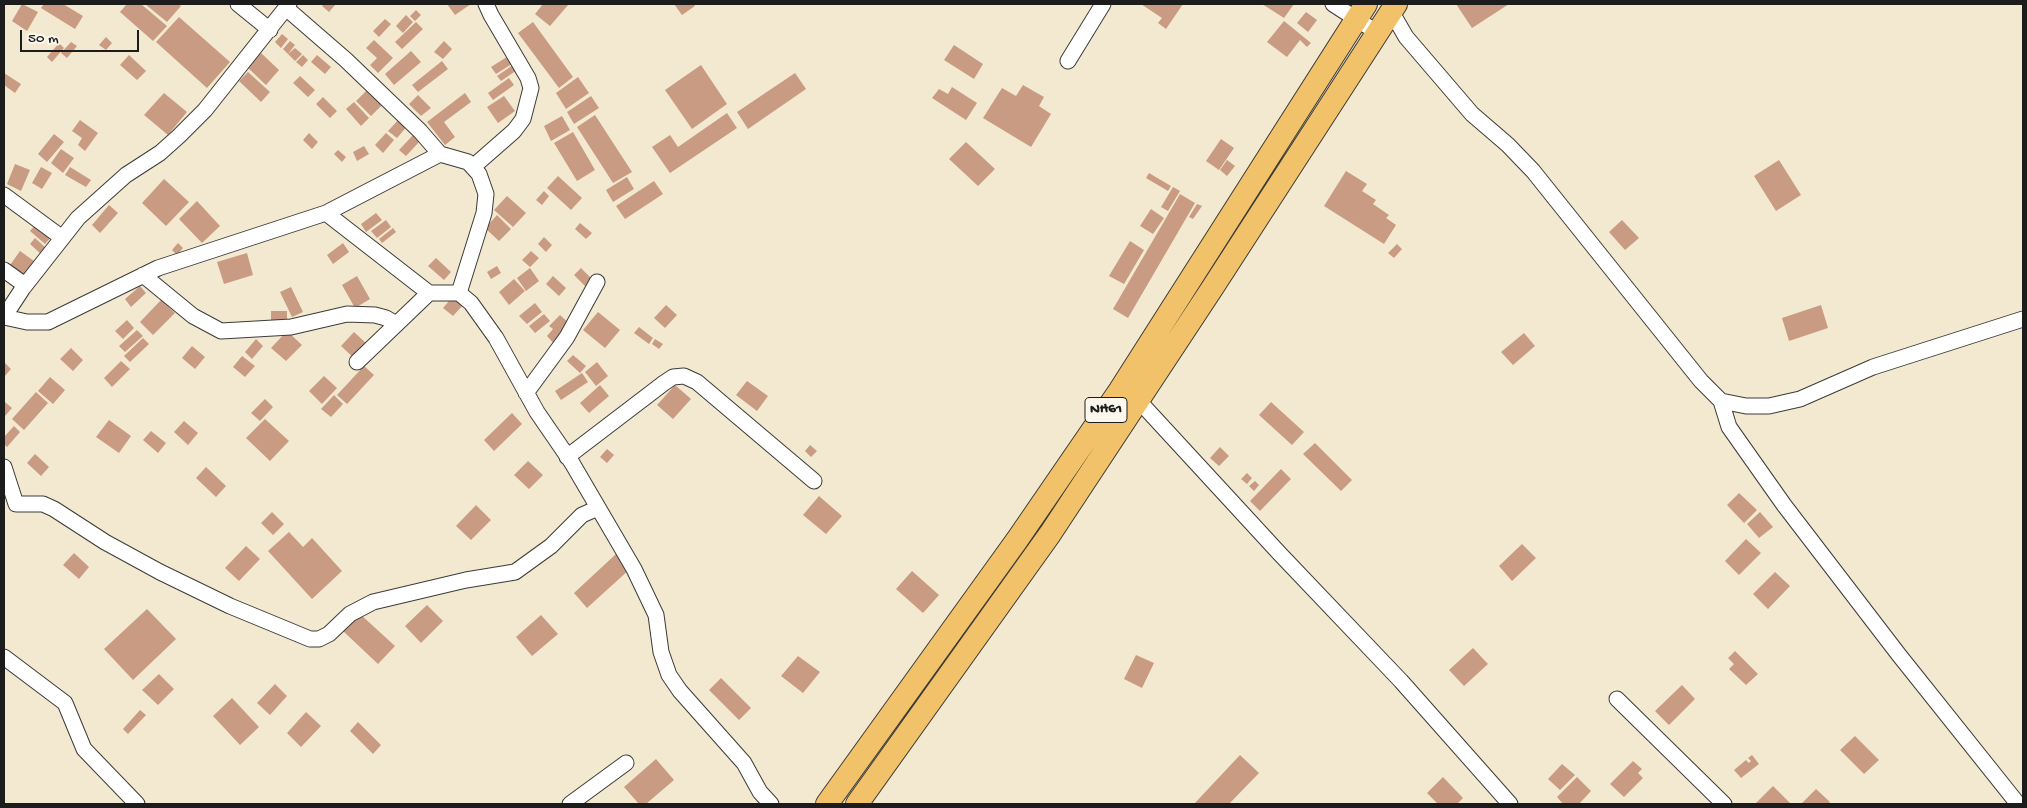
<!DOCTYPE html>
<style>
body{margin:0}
#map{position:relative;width:2027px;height:808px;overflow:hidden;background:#f2e9d0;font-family:"Gochi Hand",sans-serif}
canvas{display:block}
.frame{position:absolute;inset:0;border:5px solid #1c1c1c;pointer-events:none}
.scale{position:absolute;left:20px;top:30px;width:119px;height:22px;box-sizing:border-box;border:2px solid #1c1c1c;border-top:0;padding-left:6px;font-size:15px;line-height:18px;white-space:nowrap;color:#1c1c1c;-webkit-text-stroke:4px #fbf7ec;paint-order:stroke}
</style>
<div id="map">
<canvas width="2027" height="808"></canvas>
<div class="frame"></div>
<div class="scale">50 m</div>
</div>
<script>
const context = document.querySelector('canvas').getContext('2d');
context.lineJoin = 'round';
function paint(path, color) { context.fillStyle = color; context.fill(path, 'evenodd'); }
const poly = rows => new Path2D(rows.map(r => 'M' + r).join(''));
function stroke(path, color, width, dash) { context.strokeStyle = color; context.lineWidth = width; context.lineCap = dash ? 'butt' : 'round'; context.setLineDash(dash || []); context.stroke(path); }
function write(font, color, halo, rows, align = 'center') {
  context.font = font + ' "Gochi Hand",sans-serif'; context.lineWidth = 5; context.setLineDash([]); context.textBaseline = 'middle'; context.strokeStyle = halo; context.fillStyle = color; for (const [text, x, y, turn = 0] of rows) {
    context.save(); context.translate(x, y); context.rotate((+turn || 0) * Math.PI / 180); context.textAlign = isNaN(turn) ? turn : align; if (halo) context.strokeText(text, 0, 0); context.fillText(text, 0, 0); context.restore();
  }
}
paint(poly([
 [22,4,38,12,27,31,12,21],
 [44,4,63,4,83,16,75,29,41,8],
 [127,4,141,4,167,26,153,41,120,12],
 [145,4,178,4,181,6,167,22],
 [324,4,336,4,329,12,322,6],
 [447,4,471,4,455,15],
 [543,4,569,4,550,26,535,14],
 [674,4,693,4,695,6,682,15],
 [1141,4,1183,4,1166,29,1158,23,1162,18],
 [1262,4,1294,4,1284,18],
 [1456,4,1509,4,1472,28],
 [416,10,421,15,415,21,410,16],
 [1306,12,1317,20,1308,32,1297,23],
 [406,15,413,22,403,33,396,26],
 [179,17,230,62,207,88,156,42],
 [385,19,391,24,379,37,373,31],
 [1284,21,1311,43,1307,47,1300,40,1287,57,1267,42],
 [416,22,423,29,402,49,395,42],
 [533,22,573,77,559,88,518,33],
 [282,34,288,39,281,48,275,42],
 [106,37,112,43,106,50,99,45],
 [374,40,393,58,378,73,370,65,377,58,366,48],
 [290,41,295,45,288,54,283,49],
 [444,41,452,49,443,59,434,52],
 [71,42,77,46,67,58,61,53],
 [59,43,64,48,52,62,47,57],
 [954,45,983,64,974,79,944,60],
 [295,48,302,54,295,61,288,54],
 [411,51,421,62,394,85,385,74],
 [261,53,279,70,266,85,247,67],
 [129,55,146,71,137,80,120,65],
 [303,55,308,60,302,67,296,62],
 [317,55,331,67,325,74,311,62],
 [510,55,515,62,496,74,491,67],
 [442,61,448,69,418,92,412,85],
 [513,65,517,70,501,81,497,76],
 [701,65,727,104,692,129,665,90],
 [248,72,270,92,261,102,239,81],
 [4,73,21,84,15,93,4,85],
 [795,73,806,89,748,129,737,112],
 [300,76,315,90,308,97,293,83],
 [578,77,589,93,566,109,556,93],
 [509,78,514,85,493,100,488,93],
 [1023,85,1044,97,1039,106,1051,114,1031,147,983,118,1002,88,1016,96],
 [370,87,385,102,371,116,356,101],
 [952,87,977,103,966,120,932,98,939,89,948,94],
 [164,93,187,112,168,135,144,115],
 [465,93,471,102,444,122,455,137,445,145,427,122],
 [418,95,431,108,421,116,409,104],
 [504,96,515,111,498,123,487,107],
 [591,96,599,108,574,124,567,112],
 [323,97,337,111,330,118,316,104],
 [354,102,369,118,361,126,346,109],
 [727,113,737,128,670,173,652,147,670,135,678,147],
 [595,115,632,172,613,183,577,127],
 [562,116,570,130,551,141,544,126],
 [401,117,409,124,397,138,388,131],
 [80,120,98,133,85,151,78,145,82,138,72,131],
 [573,132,595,170,577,181,554,143],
 [309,133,318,142,312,149,303,140],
 [386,133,394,140,383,153,375,145],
 [54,134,64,142,47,162,38,154],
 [414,134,421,140,406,156,399,150],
 [1221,139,1234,148,1219,170,1206,161],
 [966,142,995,169,978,186,949,159],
 [364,146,369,154,357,161,353,152],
 [61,149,74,158,63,173,51,163],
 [338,150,346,157,342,162,334,154],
 [1227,160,1235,166,1227,176,1220,170],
 [1779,160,1801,195,1776,211,1754,176],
 [15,164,30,170,21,191,7,184],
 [41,167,52,173,42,189,32,183],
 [70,167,91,180,86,187,65,175],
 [1346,171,1367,184,1362,191,1376,200,1373,204,1389,215,1386,218,1396,225,1384,244,1324,206],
 [1149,173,1171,186,1168,191,1146,178],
 [558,176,582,198,571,210,547,188],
 [627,177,634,189,613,202,606,190],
 [164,179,189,202,166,226,142,203],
 [654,181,663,194,625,219,616,206],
 [1173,187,1180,191,1168,211,1161,207],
 [544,191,549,196,542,205,536,200],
 [1180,194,1195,203,1128,318,1113,309],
 [507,196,526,213,513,227,494,210],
 [197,201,220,226,202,243,179,219],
 [1197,204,1202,206,1193,219,1189,217],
 [109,205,118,213,100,233,92,225],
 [1151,209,1164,218,1153,234,1140,226],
 [376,213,382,220,366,232,361,224],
 [497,215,511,229,499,241,485,228],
 [386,220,391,227,377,238,371,231],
 [1622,220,1639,238,1625,250,1609,232],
 [37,223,52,236,45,244,30,231],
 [580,223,592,233,586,239,575,229],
 [393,228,396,232,382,243,379,239],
 [544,237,552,245,546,252,538,244],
 [35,238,47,249,42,255,30,244],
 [1130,241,1144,250,1124,284,1109,276],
 [178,243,183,248,177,255,172,250],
 [343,243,349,252,333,264,327,255],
 [1397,244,1402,249,1394,258,1388,253],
 [20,251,34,261,23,278,8,268],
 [531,251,539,258,530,267,522,260],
 [247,253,253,275,224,284,217,262],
 [436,258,451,272,444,280,428,266],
 [497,266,501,273,491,279,487,272],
 [530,268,539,281,526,291,517,278],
 [581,268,594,281,587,288,574,275],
 [357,276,370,299,355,308,342,285],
 [553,276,566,288,559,296,546,284],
 [514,279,525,291,509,305,499,292],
 [140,286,146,293,131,307,125,299],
 [291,287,303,312,292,317,280,292],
 [454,295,464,304,453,316,443,308],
 [161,300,175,313,153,335,140,322],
 [535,303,542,312,527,324,519,316],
 [666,305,677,315,665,328,654,318],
 [1821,305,1828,328,1789,341,1782,318],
 [271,311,287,311,287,322,271,321],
 [598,312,620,330,605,348,583,330],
 [544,314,550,321,535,333,529,326],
 [560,315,572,326,554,344,547,336,553,329,549,326],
 [127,320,134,328,123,339,115,331],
 [639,327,653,338,649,344,634,333],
 [137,330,143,336,125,352,119,346],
 [287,331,302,345,286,361,271,348],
 [354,332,368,345,355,359,341,346],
 [1524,333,1535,346,1513,365,1501,352],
 [143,338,149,344,130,362,124,356],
 [256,339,263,346,252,359,245,352],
 [655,339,663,344,659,349,652,344],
 [192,346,205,357,195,369,182,358],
 [71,348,83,360,73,371,60,359],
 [573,355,586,366,580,373,567,361],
 [242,356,255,366,245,377,233,367],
 [121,361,130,369,112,387,104,378],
 [4,362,11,369,4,377],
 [597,362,608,376,596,386,585,372],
 [364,366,374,375,347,404,337,395],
 [582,373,588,382,561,400,555,391],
 [324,376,337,388,322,404,309,391],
 [50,377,65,390,53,404,38,391],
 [747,381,768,396,757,411,736,395],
 [600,385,609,396,589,413,580,403],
 [675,385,691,399,673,419,657,405],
 [36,392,48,403,24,430,12,419],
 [334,395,343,404,331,417,321,409],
 [265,399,273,407,260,421,251,413],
 [5,402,12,408,5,416,4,415],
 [1271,402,1304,432,1292,445,1259,415],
 [512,413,522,424,494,451,484,440],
 [265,419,289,441,270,461,246,438],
 [109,420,131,436,119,453,96,437],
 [184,421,198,433,188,445,174,432],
 [14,426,20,432,7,447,4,444,4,437],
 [151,431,166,443,158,453,143,440],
 [1315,443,1352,480,1341,491,1303,454],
 [810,445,817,451,811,457,805,451],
 [1220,447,1229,456,1219,466,1210,458],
 [607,449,614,455,607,463,600,457],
 [35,454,49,467,41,476,27,463],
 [528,461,543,475,529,489,514,475],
 [206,467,226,486,216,497,196,478],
 [1281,469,1291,479,1260,511,1250,501],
 [1247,473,1252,478,1247,484,1241,479],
 [1255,481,1259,485,1254,491,1249,486],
 [1739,493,1757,510,1744,523,1727,505],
 [819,496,842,516,826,534,803,515],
 [476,505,491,520,471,540,456,526],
 [272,512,284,524,273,535,261,523],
 [1760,512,1773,527,1759,538,1747,524],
 [289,532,303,547,312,538,342,571,312,599,268,551],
 [1746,539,1761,553,1739,575,1725,561],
 [1522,544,1536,558,1512,581,1499,566],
 [246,546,260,559,239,581,225,568],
 [74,553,89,567,79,579,63,565],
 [616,554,630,569,587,608,574,593],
 [912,571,939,595,923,613,896,589],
 [1775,572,1790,586,1768,609,1753,594],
 [427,605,443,621,421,643,405,626],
 [147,609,176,639,133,680,104,649],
 [360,614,395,646,378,664,343,631],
 [541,615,558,634,532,656,516,637],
 [1473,648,1488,664,1464,686,1449,670],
 [1735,651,1758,674,1746,685,1729,669,1734,664,1728,658],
 [1136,655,1154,663,1142,688,1124,679],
 [798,656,820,672,803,693,781,676],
 [159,674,174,689,158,705,142,690],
 [721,678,751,708,739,720,709,690],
 [275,684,287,696,270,715,257,703],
 [1682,685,1695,699,1669,725,1655,711],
 [232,698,259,727,240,745,213,716],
 [140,710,146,715,128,734,123,729],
 [306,712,321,726,301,747,287,733],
 [358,722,381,745,373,754,350,731],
 [1855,736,1879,760,1864,774,1840,750],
 [1240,755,1259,773,1229,804,1194,804],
 [1752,755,1759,764,1741,778,1734,770,1746,760,1749,763,1751,761,1748,758],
 [656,759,674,780,646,804,639,804,624,787],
 [1633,761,1642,769,1638,773,1643,778,1624,797,1610,784],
 [1562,764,1575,775,1560,790,1548,779],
 [1443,777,1463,798,1457,804,1438,804,1427,793],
 [1577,777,1591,791,1579,804,1563,804,1557,797],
 [1773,786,1791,804,1755,804],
 [1816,789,1830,802,1828,804,1801,804]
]), '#c99b83');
const minor = poly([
 [238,4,270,30],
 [1333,4,1378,33],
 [286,8,346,60,420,131,440,154,468,162,479,174,486,194,484,213,459,293],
 [1391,11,1406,37,1472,114,1508,145,1533,171,1701,381,1721,401,1746,406,1769,406,1800,399,1873,367,2023,319],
 [1068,61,1103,4],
 [474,166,514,131,523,119,531,88,528,78,491,15,486,4],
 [4,195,61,237],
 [326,213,429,293],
 [4,270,25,285],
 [143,275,193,316,221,331,291,327,347,314,375,315,386,318,396,324],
 [4,317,27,322,48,322,158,268,326,213,440,154],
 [4,317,23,288,78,218,126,175,160,153,179,136,205,110,289,4],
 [357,362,429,293,459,293,471,303,496,338,537,412,572,463,634,569,656,615,661,652,669,675,680,691,744,763,760,792,771,804],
 [526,393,567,337,597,282],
 [1139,401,1280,554,1401,681,1510,804],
 [1721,401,1729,427,1784,505,1899,655,2018,804],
 [567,457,664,383,673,377,684,376,697,382,814,481],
 [4,467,16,504,43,504,54,509,105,542,160,572,230,606,310,639,319,639,329,634,350,614,373,602,466,580,515,572,551,546,582,515,598,508],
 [4,657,65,703,84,749,137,804],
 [1617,699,1724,804],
 [570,804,626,763]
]);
const highway = poly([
 [827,804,1017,540,1120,390,1366,4],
 [857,804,1050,534,1213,287,1396,4]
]);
stroke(minor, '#3c3b37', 17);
stroke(highway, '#3c3b37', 24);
stroke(minor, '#fff', 15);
stroke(highway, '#f2c26a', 22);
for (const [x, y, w] of [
 [1106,410,42]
]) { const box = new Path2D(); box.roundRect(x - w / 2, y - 12.5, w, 25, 4); context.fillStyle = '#fbf7ec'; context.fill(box); stroke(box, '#1c1c1c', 1); }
write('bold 15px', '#1c1c1c', null, [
 ["NH61",1106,410]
]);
</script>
